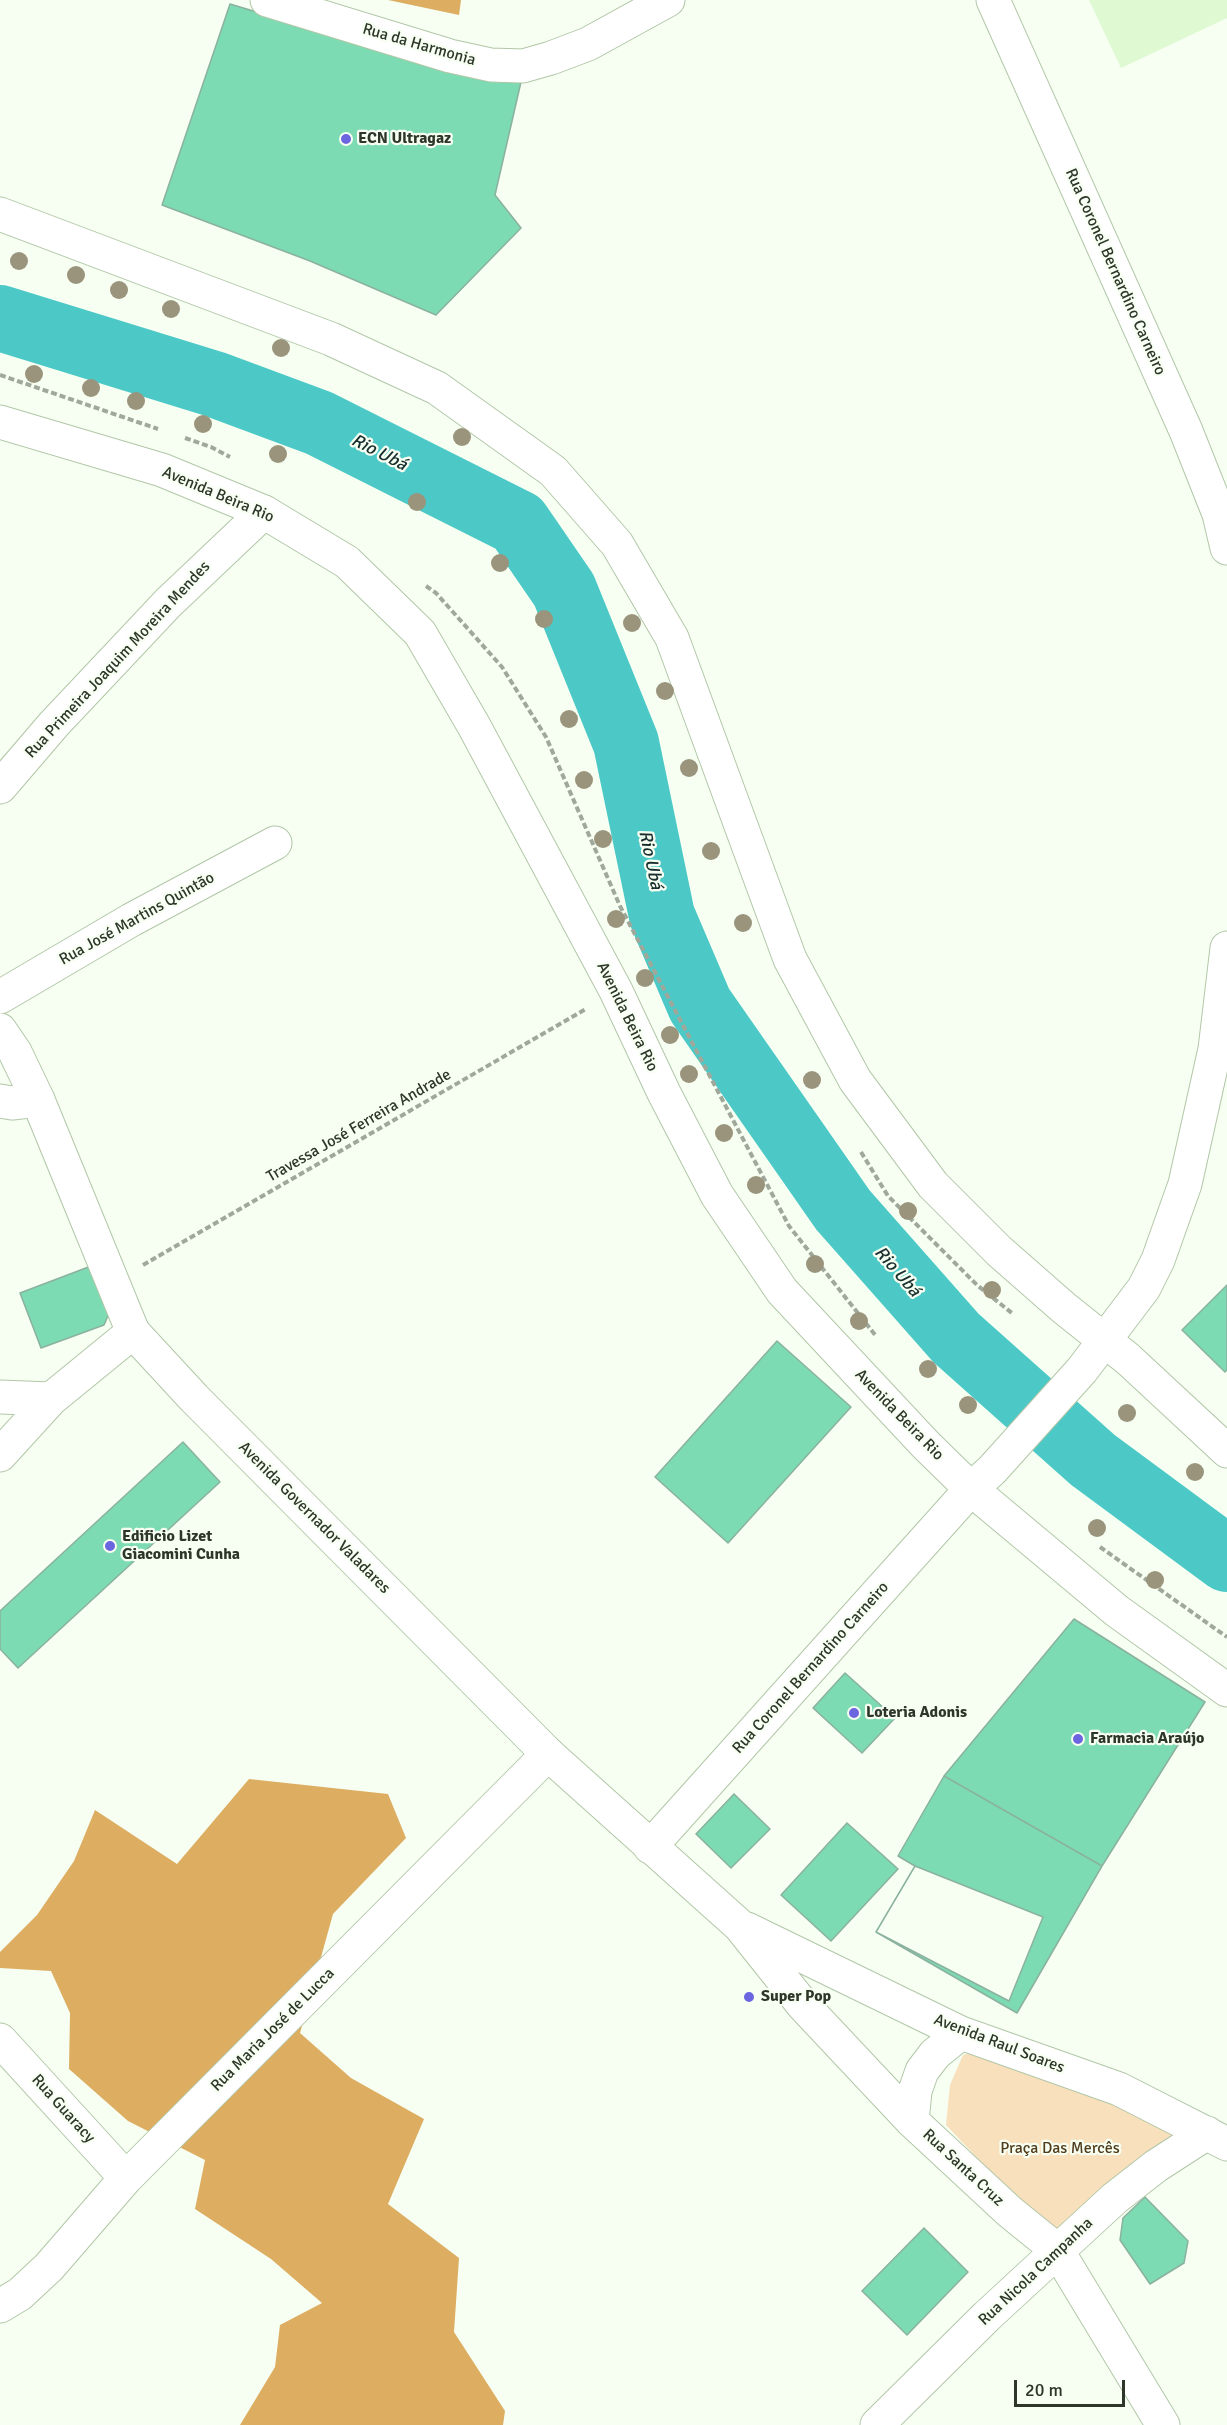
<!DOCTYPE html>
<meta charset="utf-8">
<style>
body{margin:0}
#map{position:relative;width:1227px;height:2425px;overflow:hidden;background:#f6fff2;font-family:Signika,sans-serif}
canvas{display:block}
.scale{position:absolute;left:1014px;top:2380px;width:111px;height:27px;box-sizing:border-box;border:3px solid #2d3629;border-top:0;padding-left:8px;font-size:18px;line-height:21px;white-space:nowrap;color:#2d3629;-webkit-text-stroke:4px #f6fff2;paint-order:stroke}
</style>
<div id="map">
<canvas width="1227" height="2425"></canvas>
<div class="scale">20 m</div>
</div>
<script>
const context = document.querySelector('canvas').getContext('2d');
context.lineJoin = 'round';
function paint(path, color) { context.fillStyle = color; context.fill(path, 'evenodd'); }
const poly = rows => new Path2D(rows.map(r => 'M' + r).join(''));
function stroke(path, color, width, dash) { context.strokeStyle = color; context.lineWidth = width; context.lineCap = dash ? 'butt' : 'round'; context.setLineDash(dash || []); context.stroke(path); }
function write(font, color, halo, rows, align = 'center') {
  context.font = font + ' Signika,sans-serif'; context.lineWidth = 4.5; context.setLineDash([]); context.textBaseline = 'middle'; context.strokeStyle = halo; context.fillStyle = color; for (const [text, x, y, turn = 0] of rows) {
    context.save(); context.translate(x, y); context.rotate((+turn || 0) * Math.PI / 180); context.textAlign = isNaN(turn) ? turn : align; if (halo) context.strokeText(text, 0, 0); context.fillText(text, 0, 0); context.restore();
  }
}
paint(poly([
 [1089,0,1227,0,1227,18,1121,68]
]), '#dff9d2');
paint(poly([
 [992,2048,1180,2127,1063,2238,1016,2199,946,2125,950,2085,963,2055]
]), '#f9e0bc');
paint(poly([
 [388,0,461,0,459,15],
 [249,1779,388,1794,406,1838,333,1914,300,2033,351,2078,424,2119,388,2204,459,2258,454,2332,505,2411,503,2425,240,2425,275,2367,280,2325,322,2303,271,2259,195,2209,205,2160,128,2121,69,2069,70,2013,51,1971,0,1968,0,1952,37,1915,74,1861,95,1810,177,1864]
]), '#ddad62');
stroke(poly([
 [0,318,214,384,319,423,518,523,564,590,626,743,662,916,700,1005,843,1210,956,1338,1093,1460,1227,1559]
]), '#4cc9c7', 66);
const building = poly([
 [230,4,370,46,521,82,495,195,521,228,436,315,310,261,162,205,230,4],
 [99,1263,114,1302,104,1325,41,1348,20,1293,99,1263],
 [1227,1285,1227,1370,1225,1372,1182,1330,1227,1285],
 [777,1341,851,1407,728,1543,655,1477,777,1341],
 [183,1442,220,1482,18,1668,0,1649,0,1611,183,1442],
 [1074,1619,1205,1702,1102,1866,944,1776,1074,1619],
 [845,1673,895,1718,862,1753,813,1708,845,1673],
 [944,1776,1102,1866,1017,2013,876,1932,915,1866,898,1856,944,1776],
 [734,1794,770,1829,731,1868,696,1834,734,1794],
 [847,1823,898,1869,831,1941,781,1895,847,1823],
 [915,1866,1043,1917,1009,2001,876,1932,915,1866],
 [1145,2197,1188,2241,1184,2263,1150,2284,1120,2240,1123,2218,1145,2197],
 [924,2228,968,2272,907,2335,862,2291,924,2228]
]);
paint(building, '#7cdbb2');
stroke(building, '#8bb19f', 1.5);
const minor = poly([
 [267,0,450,56,491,65,523,66,551,58,588,44,668,0],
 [0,787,54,724,168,603,264,512],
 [0,997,131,920,275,843],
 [0,1101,12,1103,38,1100],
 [0,1397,51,1399,133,1332],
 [0,1455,51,1399],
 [650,1847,971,1489],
 [0,2040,126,2178],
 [0,2306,20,2294,49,2267,126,2178,548,1754],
 [877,2425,987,2316,1115,2198,1156,2166,1207,2133]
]);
const tertiary = poly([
 [0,1030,15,1052,38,1100,133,1332,194,1398,548,1754,740,1926,803,2005,912,2121,1010,2212,1057,2250,1163,2425],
 [747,1929,961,2033,1119,2089,1227,2144],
 [912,2121,915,2091,922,2071,935,2054,961,2033]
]);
const secondary = poly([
 [993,0,1186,431,1219,514,1227,548],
 [0,214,331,339,437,388,553,471,617,544,672,638,790,959,855,1080,933,1185,999,1251,1064,1308,1128,1359,1227,1451],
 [0,422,162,470,264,512,347,562,420,633,474,726,616,991,664,1093,717,1195,782,1291,926,1445,971,1489,1117,1611,1227,1690],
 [971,1489,992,1470,1082,1370,1144,1288,1158,1260,1185,1184,1215,1049,1227,948]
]);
stroke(minor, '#b2c7a8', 35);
stroke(tertiary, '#b2c7a8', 35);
stroke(secondary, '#b2c7a8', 35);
stroke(poly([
 [0,375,158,429],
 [185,438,211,447,230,457],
 [426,586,436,593,502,667,546,737,620,906,789,1226,876,1336],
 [861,1152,888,1196,977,1285,1013,1314],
 [143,1265,586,1009],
 [1100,1547,1227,1637]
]), '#9fa89b', 4, [6, 3]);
stroke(minor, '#fff', 33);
stroke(tertiary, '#fff', 33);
stroke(secondary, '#fff', 33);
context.fillStyle = '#9b947c';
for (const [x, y] of [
 [19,261],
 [76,275],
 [119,290],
 [171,309],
 [281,348],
 [34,374],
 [91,388],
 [136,401],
 [203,424],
 [462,437],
 [278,454],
 [417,502],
 [500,563],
 [544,619],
 [632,623],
 [665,691],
 [569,719],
 [689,768],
 [584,780],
 [603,839],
 [711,851],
 [616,919],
 [743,923],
 [645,978],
 [670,1035],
 [689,1074],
 [812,1080],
 [724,1133],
 [756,1185],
 [908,1211],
 [815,1264],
 [992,1290],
 [859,1321],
 [928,1369],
 [968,1405],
 [1127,1413],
 [1195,1472],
 [1097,1528],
 [1155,1580]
]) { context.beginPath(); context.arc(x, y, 9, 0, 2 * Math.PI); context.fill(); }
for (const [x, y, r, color] of [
 [346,139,6,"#6b66e0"],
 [110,1546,6,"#6b66e0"],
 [854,1713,6,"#6b66e0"],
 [1078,1739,6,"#6b66e0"],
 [749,1997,6,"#6b66e0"]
]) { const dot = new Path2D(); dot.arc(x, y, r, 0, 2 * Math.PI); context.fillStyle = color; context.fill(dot); stroke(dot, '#f6fff2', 2); }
write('16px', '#2d3629', '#f6fff2', [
 ["Rua da Harmonia",419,45,16],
 ["Rua Coronel Bernardino Carneiro",1115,272,66],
 ["Avenida Beira Rio",218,495,23],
 ["Rua Primeira Joaquim Moreira Mendes",118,660,-47],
 ["Rua José Martins Quintão",137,919,-29],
 ["Avenida Beira Rio",627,1017,64],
 ["Travessa José Ferreira Andrade",359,1126,-30],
 ["Avenida Beira Rio",899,1415,46],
 ["Avenida Governador Valadares",314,1518,45],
 ["Rua Coronel Bernardino Carneiro",811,1668,-48],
 ["Rua Maria José de Lucca",273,2030,-45],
 ["Avenida Raul Soares",999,2044,21],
 ["Rua Guaracy",63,2109,48],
 ["Rua Santa Cruz",963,2168,43],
 ["Rua Nicola Campanha",1036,2272,-43]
]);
write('bold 16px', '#2d3629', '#f6fff2', [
 ["ECN Ultragaz",358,139],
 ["Edificio Lizet",122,1537],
 ["Giacomini Cunha",122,1555],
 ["Loteria Adonis",866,1713],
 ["Farmacia Araújo",1090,1739],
 ["Super Pop",761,1997]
], 'left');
write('16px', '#513c1c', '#f6fff2', [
 ["Praça Das Mercês",1060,2149]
]);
write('italic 18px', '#192e2e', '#f6fff2', [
 ["Rio Ubá",379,453,27],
 ["Rio Ubá",650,860,78],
 ["Rio Ubá",897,1272,49]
]);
</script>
